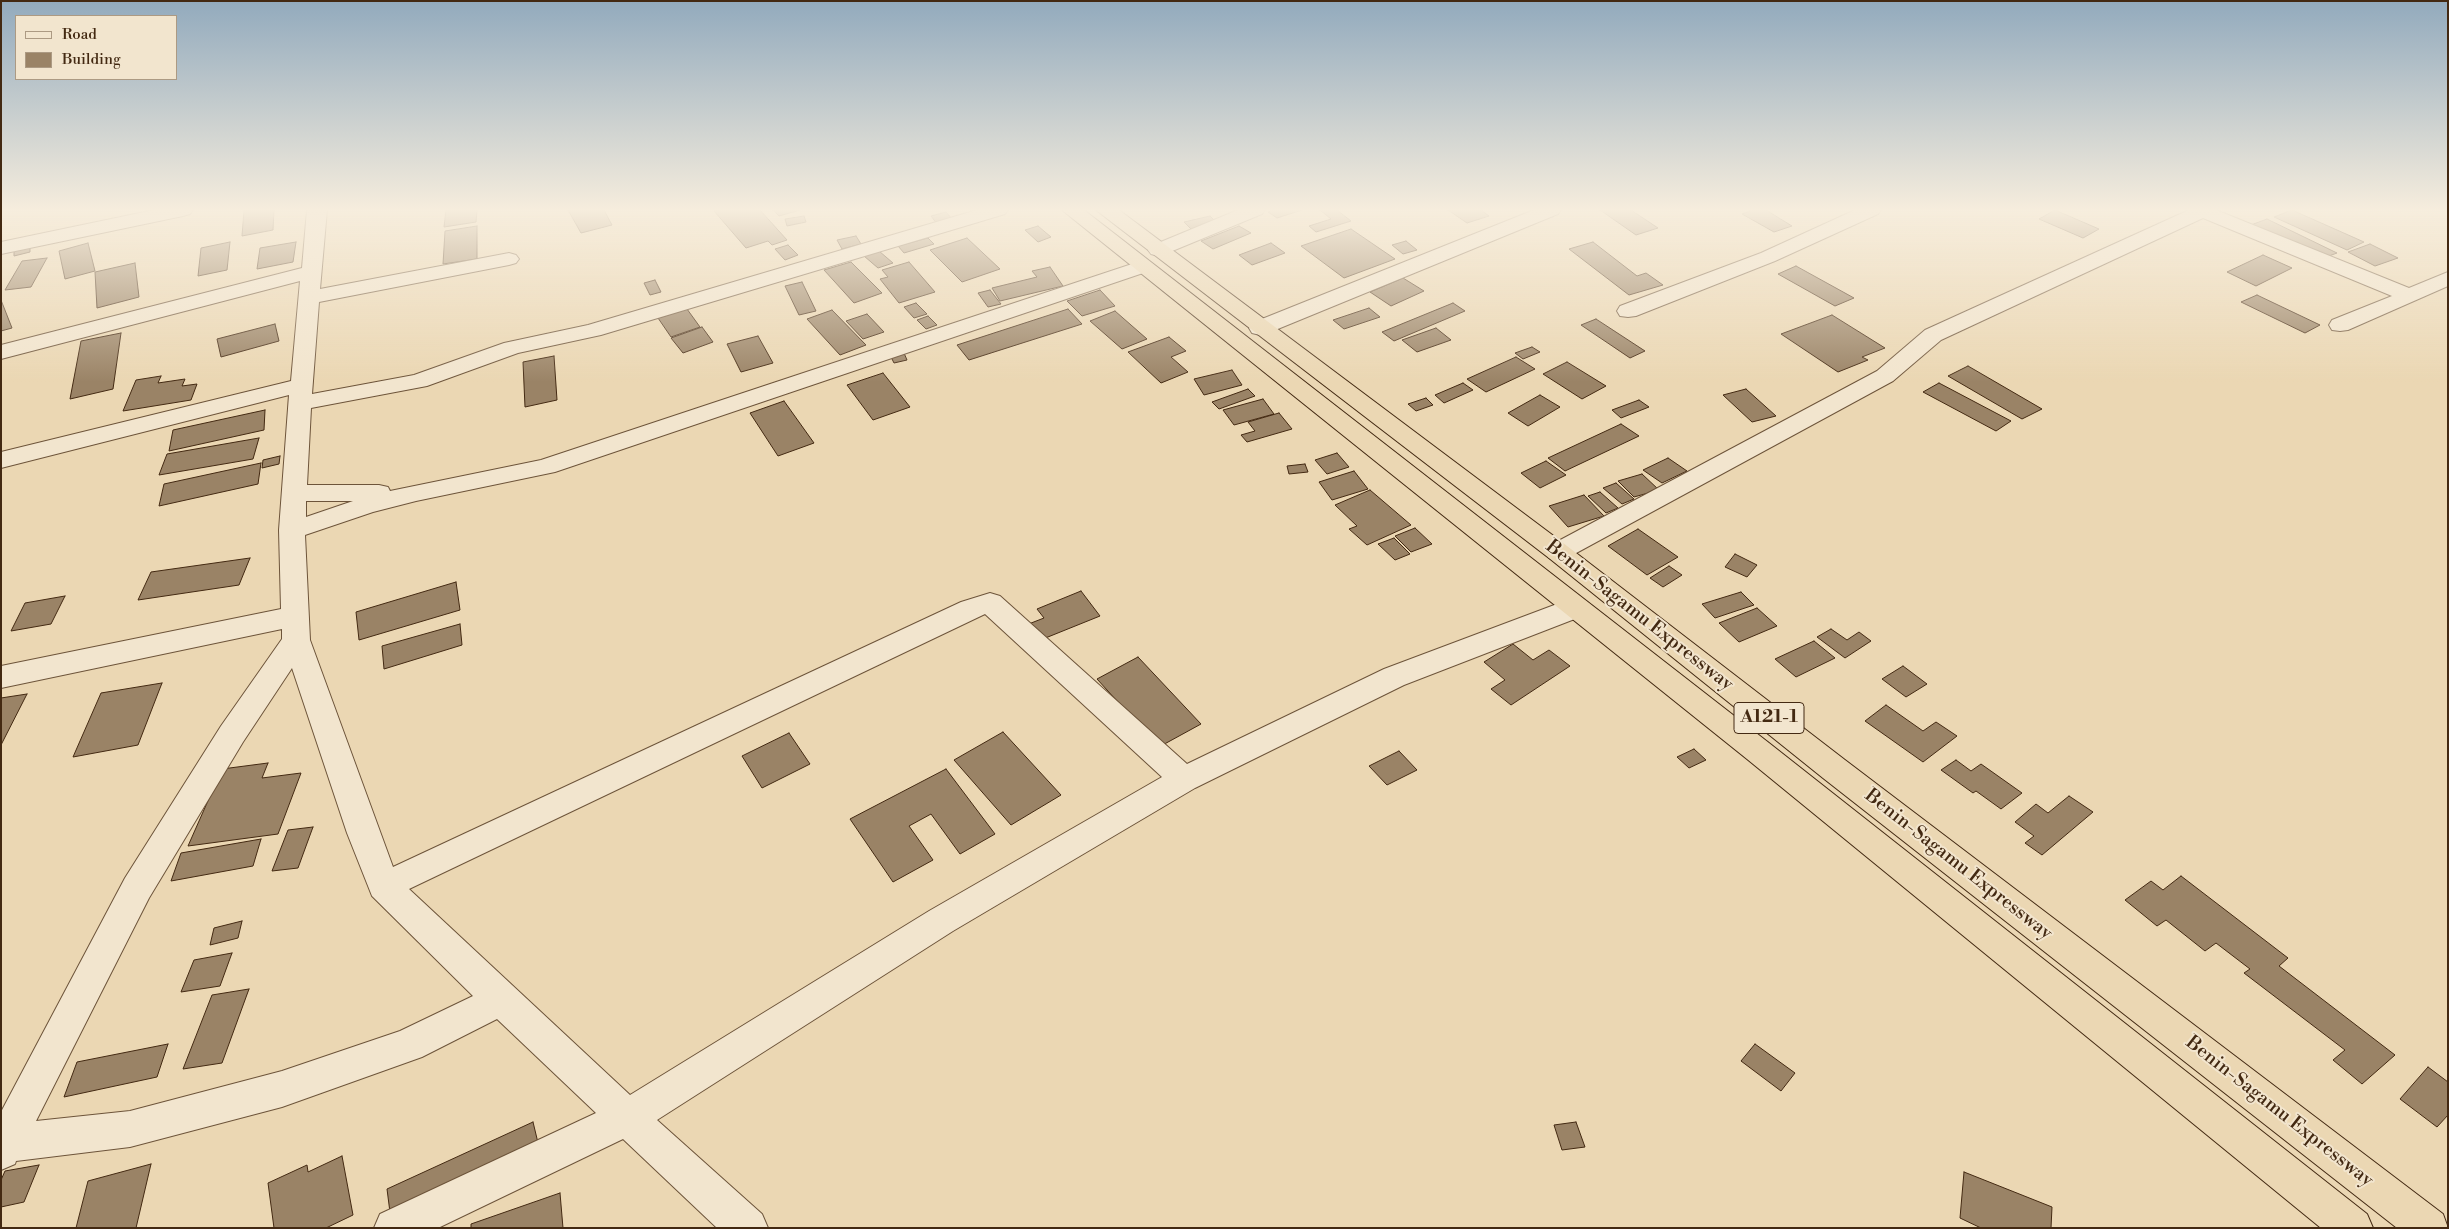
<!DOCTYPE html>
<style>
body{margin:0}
#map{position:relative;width:2449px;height:1229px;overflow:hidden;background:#ebd7b3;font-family:"Libre Bodoni",serif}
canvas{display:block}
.frame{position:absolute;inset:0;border:2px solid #432912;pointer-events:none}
.legend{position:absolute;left:15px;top:15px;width:162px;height:65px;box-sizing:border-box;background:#f2e5ce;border:1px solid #ac9a83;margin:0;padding:6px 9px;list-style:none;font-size:15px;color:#432912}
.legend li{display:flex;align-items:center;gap:10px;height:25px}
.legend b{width:25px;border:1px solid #ac9a83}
</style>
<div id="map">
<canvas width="2449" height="1229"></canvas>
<div class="frame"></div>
<ul class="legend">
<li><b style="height:6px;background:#f2e5ce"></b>Road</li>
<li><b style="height:14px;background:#9a8366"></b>Building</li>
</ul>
</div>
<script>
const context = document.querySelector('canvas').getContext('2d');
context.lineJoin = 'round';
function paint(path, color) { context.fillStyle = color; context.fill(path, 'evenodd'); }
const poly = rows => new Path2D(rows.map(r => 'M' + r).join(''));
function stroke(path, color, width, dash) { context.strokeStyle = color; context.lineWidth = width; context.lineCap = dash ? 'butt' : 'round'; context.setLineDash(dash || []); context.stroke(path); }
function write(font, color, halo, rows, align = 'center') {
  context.font = font + ' "Libre Bodoni",serif'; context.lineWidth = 4; context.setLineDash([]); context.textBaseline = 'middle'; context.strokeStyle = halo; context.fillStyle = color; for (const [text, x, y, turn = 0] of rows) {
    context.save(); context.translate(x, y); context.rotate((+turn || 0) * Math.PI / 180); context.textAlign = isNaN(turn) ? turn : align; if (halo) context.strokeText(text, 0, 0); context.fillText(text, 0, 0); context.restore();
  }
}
const building = poly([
 [244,210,274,210,273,230,242,236,244,210],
 [446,210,477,210,476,222,444,227,446,210],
 [568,210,604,210,612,225,581,233,568,210],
 [760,210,787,240,772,245,768,241,746,248,714,211,760,210],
 [773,210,800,210,779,216,773,210],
 [1273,210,1302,210,1277,218,1268,212,1273,210],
 [1320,210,1337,210,1351,221,1316,232,1309,226,1331,219,1320,210],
 [1448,210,1481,210,1489,216,1467,223,1448,210],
 [1600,210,1631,210,1658,228,1636,235,1600,210],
 [1753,210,1766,210,1792,226,1774,232,1742,214,1753,210],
 [2055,210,2099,229,2083,238,2039,219,2055,210],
 [2292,210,2364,242,2347,250,2274,217,2292,210],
 [946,212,953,220,937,224,931,216,946,212],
 [804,216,806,222,787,226,785,219,804,216],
 [1210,216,1219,225,1193,231,1184,222,1210,216],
 [2267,219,2337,253,2318,260,2248,226,2267,219],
 [477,226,477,259,443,264,445,231,477,226],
 [1038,226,1051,237,1038,242,1025,230,1038,226],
 [1239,226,1251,233,1213,249,1201,241,1239,226],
 [1351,229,1395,259,1344,278,1301,246,1351,229],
 [856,236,861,244,842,249,837,240,856,236],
 [928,238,934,244,904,253,898,246,928,238],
 [967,238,1000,269,962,282,930,250,967,238],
 [1406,241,1417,250,1403,254,1392,245,1406,241],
 [230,242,227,270,198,276,201,248,230,242],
 [296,242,293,262,257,269,260,248,296,242],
 [1593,242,1637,276,1646,273,1663,285,1629,295,1569,249,1593,242],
 [88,243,95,271,65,279,59,251,88,243],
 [1271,243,1285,253,1252,265,1239,255,1271,243],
 [2370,244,2398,258,2375,266,2348,252,2370,244],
 [788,245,798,255,785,260,775,249,788,245],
 [30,246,30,252,14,256,14,250,30,246],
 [879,251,893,263,878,268,864,256,879,251],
 [2263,255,2292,268,2256,286,2227,272,2263,255],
 [47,258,31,287,5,290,22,261,47,258],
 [851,262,882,293,854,303,824,270,851,262],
 [909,262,935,292,899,303,880,279,888,277,882,270,909,262],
 [135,263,139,297,97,308,95,272,135,263],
 [1796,266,1854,298,1835,306,1778,274,1796,266],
 [1050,267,1063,286,1000,301,992,288,1037,277,1032,271,1050,267],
 [1403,278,1424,291,1391,306,1370,292,1403,278],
 [655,280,661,292,650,295,644,283,655,280],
 [802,282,816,311,799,315,785,286,802,282],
 [990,290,1001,304,988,307,978,293,990,290],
 [1100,290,1115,306,1082,316,1067,301,1100,290],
 [2257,295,2320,325,2305,333,2241,302,2257,295],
 [1,300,12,328,1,331,1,300],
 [916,303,927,314,914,318,904,307,916,303],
 [1453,303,1465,311,1394,341,1382,332,1453,303],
 [1369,308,1380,317,1344,329,1333,320,1369,308],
 [687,309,700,327,671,337,658,318,687,309],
 [1068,309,1082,324,969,360,957,345,1068,309],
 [832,310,866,345,840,355,807,319,832,310],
 [1115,311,1147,339,1122,349,1090,321,1115,311],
 [867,314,884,332,863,339,846,321,867,314],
 [1832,315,1885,348,1862,357,1868,360,1838,372,1781,334,1832,315],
 [928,316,937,325,926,329,917,320,928,316],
 [1596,319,1645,351,1630,358,1581,325,1596,319],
 [275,324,279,341,221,357,217,339,275,324],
 [702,327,713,342,683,353,671,338,702,327],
 [1436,328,1451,340,1417,352,1402,340,1436,328],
 [121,333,113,389,70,399,81,341,121,333],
 [758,336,773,363,741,372,727,344,758,336],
 [1169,337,1186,351,1171,357,1188,372,1161,383,1128,352,1169,337],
 [1532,347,1540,352,1523,359,1515,353,1532,347],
 [904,353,907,360,894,363,891,357,904,353],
 [554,356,557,400,525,407,523,362,554,356],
 [1516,357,1535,369,1486,392,1467,379,1516,357],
 [1567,362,1606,386,1582,399,1543,374,1567,362],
 [1968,366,2042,409,2022,419,1948,376,1968,366],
 [1232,370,1242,385,1204,395,1194,379,1232,370],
 [883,373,910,407,873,420,847,385,883,373],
 [161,376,158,383,185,379,182,386,197,384,191,400,123,411,136,380,161,376],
 [1463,383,1473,390,1444,403,1435,395,1463,383],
 [1939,383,2011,421,1996,431,1923,392,1939,383],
 [1248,389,1255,396,1219,409,1212,402,1248,389],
 [1746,389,1776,416,1752,422,1723,395,1746,389],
 [1540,395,1560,407,1528,426,1508,413,1540,395],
 [1426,398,1433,405,1416,411,1408,404,1426,398],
 [1263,399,1274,414,1234,425,1223,410,1263,399],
 [1639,400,1649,407,1621,418,1612,410,1639,400],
 [784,401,814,443,778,456,750,413,784,401],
 [265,410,264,430,169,451,173,430,265,410],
 [1279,413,1292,429,1247,442,1241,435,1255,431,1248,422,1279,413],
 [1621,424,1639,436,1565,471,1548,458,1621,424],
 [259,438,253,459,159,475,167,454,259,438],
 [1337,453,1349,467,1327,474,1315,460,1337,453],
 [280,456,279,464,262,468,263,460,280,456],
 [1668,458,1687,471,1662,483,1643,470,1668,458],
 [1546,461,1566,475,1540,488,1521,473,1546,461],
 [261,463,258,484,159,506,164,484,261,463],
 [1305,464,1308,472,1289,474,1287,466,1305,464],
 [1354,471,1368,489,1332,500,1319,482,1354,471],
 [1642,474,1659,490,1634,497,1618,481,1642,474],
 [1616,483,1634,499,1622,504,1603,488,1616,483],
 [1370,490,1411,525,1367,545,1349,529,1357,526,1335,505,1370,490],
 [1600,492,1618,508,1606,513,1588,496,1600,492],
 [1584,495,1604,516,1568,527,1549,506,1584,495],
 [1415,528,1432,544,1411,552,1395,536,1415,528],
 [1638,529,1678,557,1647,575,1608,546,1638,529],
 [1394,538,1410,554,1395,560,1378,544,1394,538],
 [1735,554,1757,565,1747,577,1725,567,1735,554],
 [250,558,239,585,138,600,151,572,250,558],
 [1669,566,1682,575,1663,587,1650,578,1669,566],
 [456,582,460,610,359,640,356,612,456,582],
 [1081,591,1100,616,1038,641,1026,625,1044,618,1037,609,1081,591],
 [1741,592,1754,605,1715,618,1702,604,1741,592],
 [65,596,51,624,11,631,25,603,65,596],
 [1757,608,1777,626,1739,642,1719,623,1757,608],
 [460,624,462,645,384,669,382,646,460,624],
 [1831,629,1847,640,1859,632,1871,641,1845,658,1817,637,1831,629],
 [1814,641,1835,658,1796,677,1775,659,1814,641],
 [1513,644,1533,660,1549,650,1570,666,1511,705,1491,689,1505,680,1484,662,1513,644],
 [1138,657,1201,724,1159,747,1097,679,1138,657],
 [1903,666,1927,684,1906,697,1882,679,1903,666],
 [162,683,138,745,73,757,101,693,162,683],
 [27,694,1,745,1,698,27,694],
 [1886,705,1923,731,1936,722,1957,736,1923,762,1865,721,1886,705],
 [1003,732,1061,795,1011,825,954,760,1003,732],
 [789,733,810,764,762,788,742,756,789,733],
 [1694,749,1706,760,1689,768,1677,757,1694,749],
 [1399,751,1417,770,1387,785,1369,766,1399,751],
 [1956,760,1971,771,1981,764,2022,793,2001,809,1976,791,1973,793,1941,770,1956,760],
 [268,763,262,778,301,773,278,834,188,846,222,769,268,763],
 [946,769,995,834,960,854,931,814,909,826,933,860,893,882,850,819,946,769],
 [2069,796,2093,812,2042,855,2025,843,2034,836,2015,822,2036,804,2048,813,2069,796],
 [313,827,298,868,272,871,288,830,313,827],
 [261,839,253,866,171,881,181,853,261,839],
 [2181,876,2288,958,2279,966,2395,1055,2362,1084,2333,1060,2345,1050,2244,973,2250,969,2216,943,2205,951,2166,920,2157,926,2125,900,2151,881,2163,890,2181,876],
 [242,921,238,938,210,945,214,928,242,921],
 [232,953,220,986,181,992,194,960,232,953],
 [249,989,222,1063,183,1069,212,995,249,989],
 [168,1044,157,1077,64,1097,77,1062,168,1044],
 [1755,1044,1795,1073,1781,1091,1741,1061,1755,1044],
 [2428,1067,2448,1082,2448,1115,2437,1127,2400,1099,2428,1067],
 [533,1122,545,1172,392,1228,387,1189,533,1122],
 [1576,1122,1585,1147,1562,1150,1554,1125,1576,1122],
 [342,1156,353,1215,326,1228,274,1228,268,1183,307,1165,308,1172,342,1156],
 [151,1164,136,1228,76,1228,88,1181,151,1164],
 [39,1165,24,1202,1,1207,1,1180,5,1171,39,1165],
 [1964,1172,2052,1207,2051,1228,1981,1228,1960,1218,1964,1172],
 [560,1193,563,1228,471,1228,471,1224,560,1193]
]);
paint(building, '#9a8366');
stroke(building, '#432912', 1);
const minor = poly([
 [154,210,193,210,190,214,183,216,1,254,1,242,154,210],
 [307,210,327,210,320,289,509,253,516,255,519,259,516,263,509,265,319,302,312,394,414,375,504,343,588,325,977,210,1008,210,1005,214,601,335,518,353,427,386,311,408,307,485,379,485,388,487,390,491,541,460,1135,263,1142,261,1149,263,1152,267,1149,271,555,472,416,501,373,512,305,535,310,640,393,867,961,602,990,593,1000,596,1187,764,1384,669,1565,601,1575,598,1585,601,1589,608,1585,615,1404,685,1195,788,953,931,657,1120,762,1214,768,1228,717,1228,623,1139,438,1228,374,1228,380,1214,596,1113,497,1019,422,1057,282,1107,130,1147,16,1161,15,1164,1,1170,1,1112,125,878,221,726,282,639,282,629,1,688,1,666,281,609,279,530,289,395,1,468,1,452,291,381,300,281,1,359,1,345,302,268,307,210],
 [306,501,353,501,306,517,306,501],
 [985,614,1162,777,929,911,630,1095,409,889,985,614],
 [292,668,347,833,372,896,473,996,400,1031,282,1071,130,1111,36,1121,149,898,243,742,292,668],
 [1238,210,1265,210,1262,214,1165,254,1158,256,1151,254,1148,250,1151,246,1238,210],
 [1534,210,1561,210,1558,214,1268,333,1260,335,1252,333,1249,328,1252,323,1534,210],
 [1855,210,1881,210,1878,214,1775,261,1636,316,1628,317,1620,316,1617,311,1620,306,1761,253,1855,210],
 [2189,210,2216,210,2409,288,2448,272,2448,286,2348,330,2340,331,2332,330,2329,325,2332,320,2392,296,2203,218,1941,340,1893,381,1567,558,1558,561,1549,558,1545,552,1549,546,1877,371,1925,330,2189,210]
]);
const trunk = poly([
 [1062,210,1084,210,1769,743,2367,1214,2373,1228,2321,1228,1747,759,1062,210],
 [1096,210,1119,210,1567,546,1845,760,2443,1214,2448,1228,2397,1228,1823,778,1549,558,1096,210]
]);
stroke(minor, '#6d543a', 2);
stroke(trunk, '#432912', 2);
paint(minor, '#f2e5ce');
paint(trunk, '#ebd7b3');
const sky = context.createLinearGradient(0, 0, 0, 382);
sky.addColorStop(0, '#92aabd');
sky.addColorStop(0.55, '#f6eddd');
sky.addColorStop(1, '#f6eddd00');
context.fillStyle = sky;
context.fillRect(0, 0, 2449, 382);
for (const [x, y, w] of [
 [1769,718,70]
]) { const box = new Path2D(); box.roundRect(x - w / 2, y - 15.5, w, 31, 4); context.fillStyle = '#f2e5ce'; context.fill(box); stroke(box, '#432912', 1); }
write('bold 18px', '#432912', null, [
 ["A121-1",1769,718]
]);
write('19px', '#432912', '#f2e5ce', [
 ["Benin-Sagamu Expressway",1639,616,38],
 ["Benin-Sagamu Expressway",1958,865,38],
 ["Benin-Sagamu Expressway",2279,1112,38]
]);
</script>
